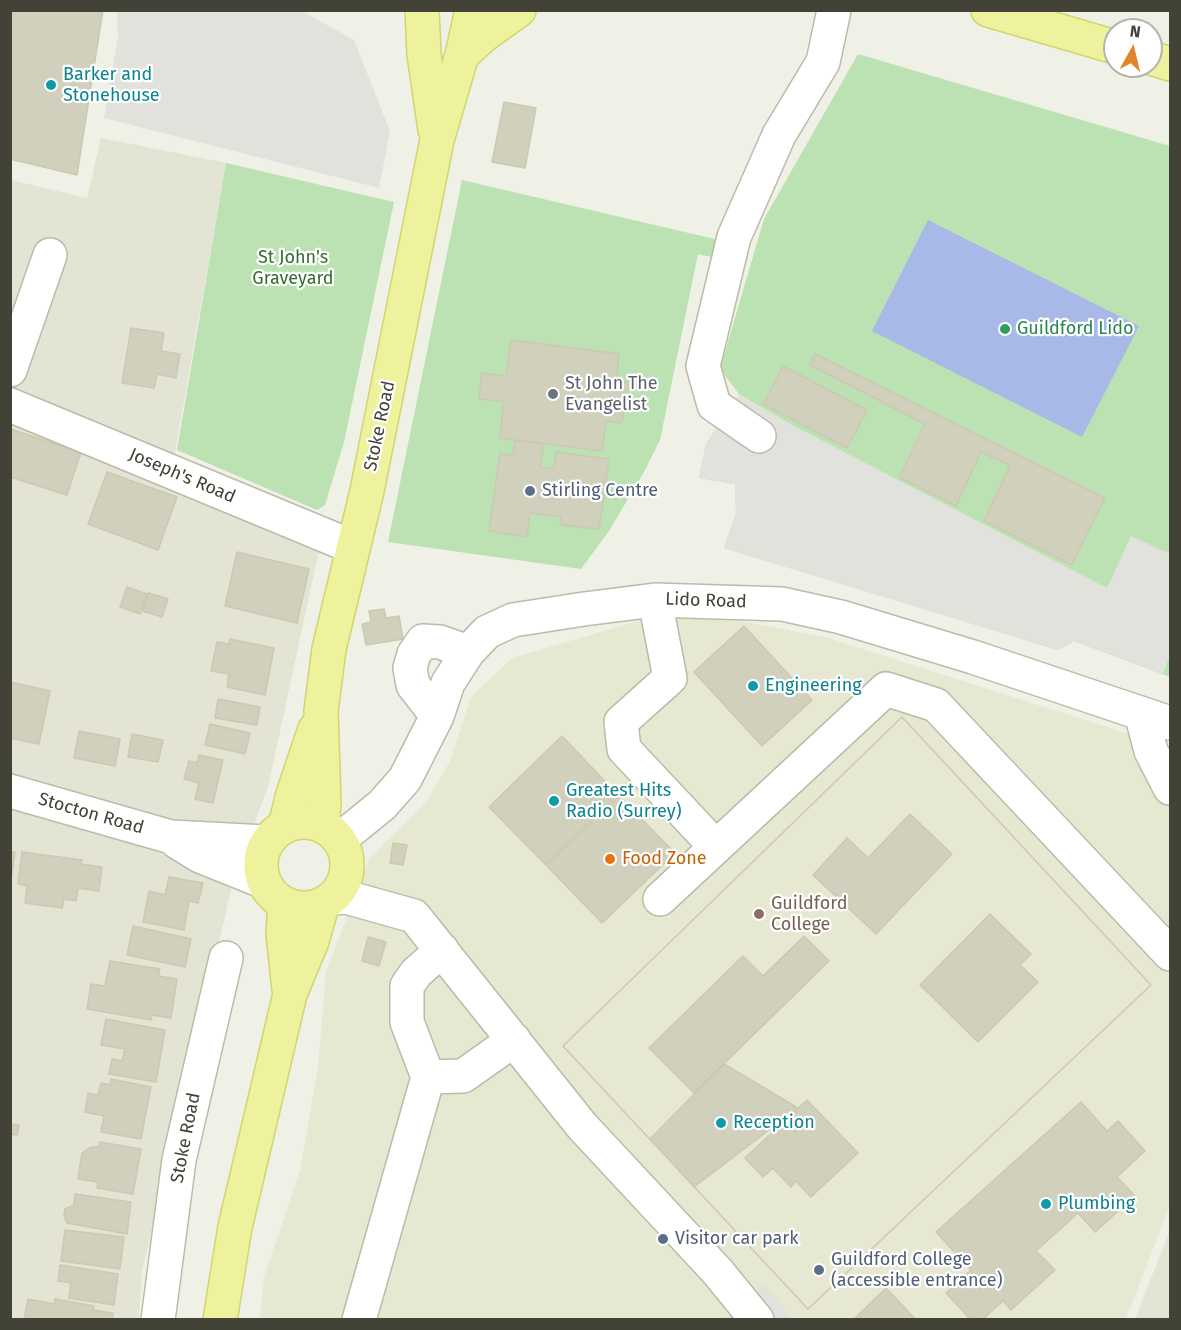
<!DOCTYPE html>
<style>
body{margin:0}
#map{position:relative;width:1181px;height:1330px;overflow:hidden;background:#f0f1e6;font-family:"Fira Sans",sans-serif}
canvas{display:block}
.frame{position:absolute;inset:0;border:12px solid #424236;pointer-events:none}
.north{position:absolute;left:1103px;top:18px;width:60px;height:60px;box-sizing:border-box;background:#fff;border:2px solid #b3b3af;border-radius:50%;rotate:8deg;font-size:16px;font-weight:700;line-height:24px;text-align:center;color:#424236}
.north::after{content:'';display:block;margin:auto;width:21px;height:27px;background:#e1852c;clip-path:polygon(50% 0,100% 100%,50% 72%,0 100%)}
</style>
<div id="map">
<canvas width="1181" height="1330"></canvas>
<div class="frame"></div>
<div class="north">N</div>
</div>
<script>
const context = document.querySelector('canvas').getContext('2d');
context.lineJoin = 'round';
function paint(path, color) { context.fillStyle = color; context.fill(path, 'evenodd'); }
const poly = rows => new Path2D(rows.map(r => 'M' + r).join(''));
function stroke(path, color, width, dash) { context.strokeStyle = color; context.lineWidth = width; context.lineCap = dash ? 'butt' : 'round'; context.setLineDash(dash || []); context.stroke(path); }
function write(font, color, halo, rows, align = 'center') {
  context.font = font + ' "Fira Sans",sans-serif'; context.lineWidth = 4.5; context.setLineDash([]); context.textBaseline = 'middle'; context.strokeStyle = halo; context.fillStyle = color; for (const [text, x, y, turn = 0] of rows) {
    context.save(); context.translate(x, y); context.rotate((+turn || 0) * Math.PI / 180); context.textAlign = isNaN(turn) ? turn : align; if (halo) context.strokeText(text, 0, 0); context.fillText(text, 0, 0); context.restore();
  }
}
paint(poly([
 [101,138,226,163,170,481,320,546,268,787,234,878,142,1272,139,1319,11,1320,11,180,87,198],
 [1170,1230,1170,1319,1135,1319]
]), '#e4e4d4');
paint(poly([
 [655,616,745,622,825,637,1170,747,1170,1205,1126,1319,260,1320,264,1277,300,1170,318,1067,326,972,370,857,427,801,450,761,471,697,512,658]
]), '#e7e8d1');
paint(poly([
 [858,54,1170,146,1170,677,1074,641,1058,650,724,548,736,513,735,484,699,478,706,444,739,394,720,369,764,219],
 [226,163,394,202,344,442,325,505,317,510,177,450],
 [462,180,719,240,715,258,698,254,660,440,644,472,609,531,581,569,388,542]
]), '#bce1b3');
paint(poly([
 [302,11,354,40,390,131,379,188,104,118,118,37,117,11],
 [739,394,794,426,1107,588,1131,536,1170,554,1170,655,1163,674,1074,641,1058,650,724,548,736,513,735,484,699,478,706,444],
 [765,1284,787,1313,789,1319,726,1320]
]), '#e2e2dd');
paint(poly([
 [928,220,1139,326,1082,437,872,331]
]), '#a8b8e7');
const building = poly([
 [10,10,103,10,77,175,10,159,10,10],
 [504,102,536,108,525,168,492,162,504,102],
 [131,328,164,333,161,351,180,354,176,378,157,374,154,388,122,383,131,328],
 [511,340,619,354,616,381,628,382,622,423,606,421,602,451,500,438,504,402,479,399,482,373,506,376,511,340],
 [815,354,1105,498,1072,565,984,521,1010,465,981,452,956,506,899,477,925,424,810,365,815,354],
 [783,366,867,410,847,448,763,404,783,366],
 [10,429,81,452,67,495,10,477,10,429],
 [515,440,544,444,540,467,554,469,556,452,609,459,599,529,560,525,561,517,530,513,527,537,489,531,500,454,513,455,515,440],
 [107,472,177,497,158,550,88,524,107,472],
 [237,552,309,569,297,623,225,606,237,552],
 [127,587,147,594,140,614,120,607,127,587],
 [148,593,168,599,162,617,143,611,148,593],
 [384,609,386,618,399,616,403,639,366,645,362,624,371,622,369,611,384,609],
 [744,626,812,700,762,746,694,672,744,626],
 [230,639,274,648,265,695,227,687,229,674,211,671,217,642,229,644,230,639],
 [10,682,50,691,39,744,10,738,10,682],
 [218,699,260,707,257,725,215,718,218,699],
 [902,717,1151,985,808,1309,563,1046,902,717],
 [910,814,952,854,876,934,813,875,847,838,868,858,910,814],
 [990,914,1031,954,1020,965,1038,982,978,1042,920,985,990,914],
 [804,936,829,961,694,1093,649,1048,743,956,763,976,804,936],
 [807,1100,858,1153,811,1197,796,1181,791,1187,773,1168,763,1177,745,1158,807,1100],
 [902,717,1151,985,808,1309,563,1046,902,717],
 [210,724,250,733,245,754,205,745,210,724],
 [79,731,120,739,115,766,74,758,79,731],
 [132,734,163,740,158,762,128,757,132,734],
 [562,736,618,795,546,865,489,807,562,736],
 [199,755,223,760,213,803,195,799,199,783,184,779,189,761,197,763,199,755],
 [618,795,675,853,602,923,546,865,618,795],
 [393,843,407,845,403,865,390,863,393,843],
 [10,852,15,852,10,887,10,852],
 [22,852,82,860,81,864,102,867,99,891,78,888,76,901,64,899,62,908,25,903,27,886,18,884,22,852],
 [169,877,203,883,198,903,189,901,184,930,143,922,149,891,165,895,169,877],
 [133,926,191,939,185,967,127,955,133,926],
 [368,937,386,942,379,966,362,961,368,937],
 [110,961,160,969,158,976,177,979,171,1018,152,1015,151,1020,87,1009,91,984,105,986,110,961],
 [106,1019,165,1030,156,1082,109,1074,112,1059,122,1061,125,1049,101,1045,106,1019],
 [724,1064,798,1108,694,1187,650,1139,724,1064],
 [111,1079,151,1087,141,1139,101,1132,104,1116,85,1112,88,1093,98,1095,101,1083,110,1085,111,1079],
 [1081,1102,1107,1131,1118,1121,1145,1151,1117,1177,1135,1196,1095,1232,1078,1213,1036,1251,1055,1270,1011,1310,1003,1301,982,1320,971,1320,946,1293,971,1270,936,1232,1081,1102],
 [10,1124,19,1125,17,1135,10,1134,10,1124],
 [100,1142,141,1149,133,1194,97,1188,98,1182,78,1179,82,1153,91,1147,99,1147,100,1142],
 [75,1194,131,1202,127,1234,67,1223,64,1216,65,1209,74,1205,75,1194],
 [65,1230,124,1237,120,1269,61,1261,65,1230],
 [60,1265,118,1274,114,1305,69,1298,71,1283,58,1281,60,1265],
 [886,1288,916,1320,853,1320,886,1288],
 [28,1299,54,1304,55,1299,94,1306,93,1310,113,1313,112,1320,24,1320,28,1299]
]);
paint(building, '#d1d0bc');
stroke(building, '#cbc9b0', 1.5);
const minor = poly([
 [10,370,50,255],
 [10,405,353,547],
 [759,436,714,405,703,366,734,237,779,135,823,62,834,10],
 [655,600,670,678,621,722,624,749,716,847],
 [1141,713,1151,751,1170,788],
 [437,716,413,685,410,668,414,654,423,641,440,642,468,652],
 [10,791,171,837,266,842],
 [339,840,382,805,405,779,437,716,448,683,468,652,487,632,513,620,584,609,655,600,782,604,841,617,973,657,1170,723],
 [177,842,200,856,262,881],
 [334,898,346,897,414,916,582,1126,717,1271,757,1320],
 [660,899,886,689,936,705,1170,954],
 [428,1077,463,1076,514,1040],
 [158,1320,179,1160,226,958],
 [359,1320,428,1077,407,1022,407,986,416,973,442,950]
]);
const major = poly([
 [422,10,424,54,435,130],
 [988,10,1115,47],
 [462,55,484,35,519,10],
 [1151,58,1170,64],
 '261 865a43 43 0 1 1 86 0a43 43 0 1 1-86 0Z',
 [285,826,293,794,315,729],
 [322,826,324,803,321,711,329,649,367,491,437,140,462,55,472,10],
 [285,904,283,933,289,989],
 [220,1320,235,1227,290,994,312,941,322,906]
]);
stroke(minor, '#bbbba9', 36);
stroke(major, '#d1d56f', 36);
stroke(minor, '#fff', 33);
stroke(major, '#eef29d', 33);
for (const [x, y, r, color] of [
 [51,85,6,"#0f9aa8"],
 [1005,329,6,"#2e9e5b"],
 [553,394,6,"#6b7280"],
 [530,491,6,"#5c6f8a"],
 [753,686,6,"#0f9aa8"],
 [554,801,6,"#0f9aa8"],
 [610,859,6,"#e8710a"],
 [759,914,6,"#8d6e63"],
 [721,1123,6,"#0f9aa8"],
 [1046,1204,6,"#0f9aa8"],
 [663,1239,6,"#5c6f8a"],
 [819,1270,6,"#5c6f8a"]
]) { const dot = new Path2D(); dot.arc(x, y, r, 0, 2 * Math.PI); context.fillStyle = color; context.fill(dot); stroke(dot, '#fff', 2); }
write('18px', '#0d838f', '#fff', [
 ["Barker and",63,75],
 ["Stonehouse",63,96],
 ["Engineering",765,686],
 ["Greatest Hits",566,791],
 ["Radio (Surrey)",566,812],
 ["Reception",733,1123],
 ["Plumbing",1058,1204]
], 'left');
write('18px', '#326d30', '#fff', [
 ["St John's",293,258],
 ["Graveyard",293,279]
]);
write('18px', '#27864d', '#fff', [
 ["Guildford Lido",1017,329]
], 'left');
write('18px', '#5b616d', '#fff', [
 ["St John The",565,384],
 ["Evangelist",565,405]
], 'left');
write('18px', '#424236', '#fff', [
 ["Stoke Road",380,426,-78],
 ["Joseph's Road",182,476,23],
 ["Lido Road",706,601,2],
 ["Stocton Road",91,814,16],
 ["Stoke Road",186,1138,-79]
]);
write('18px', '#4e5e75', '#fff', [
 ["Stirling Centre",542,491],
 ["Visitor car park",675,1239],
 ["Guildford College",831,1260],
 ["(accessible entrance)",831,1281]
], 'left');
write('18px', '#c56008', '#fff', [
 ["Food Zone",622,859]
], 'left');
write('18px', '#785e54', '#fff', [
 ["Guildford",771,904],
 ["College",771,925]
], 'left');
</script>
